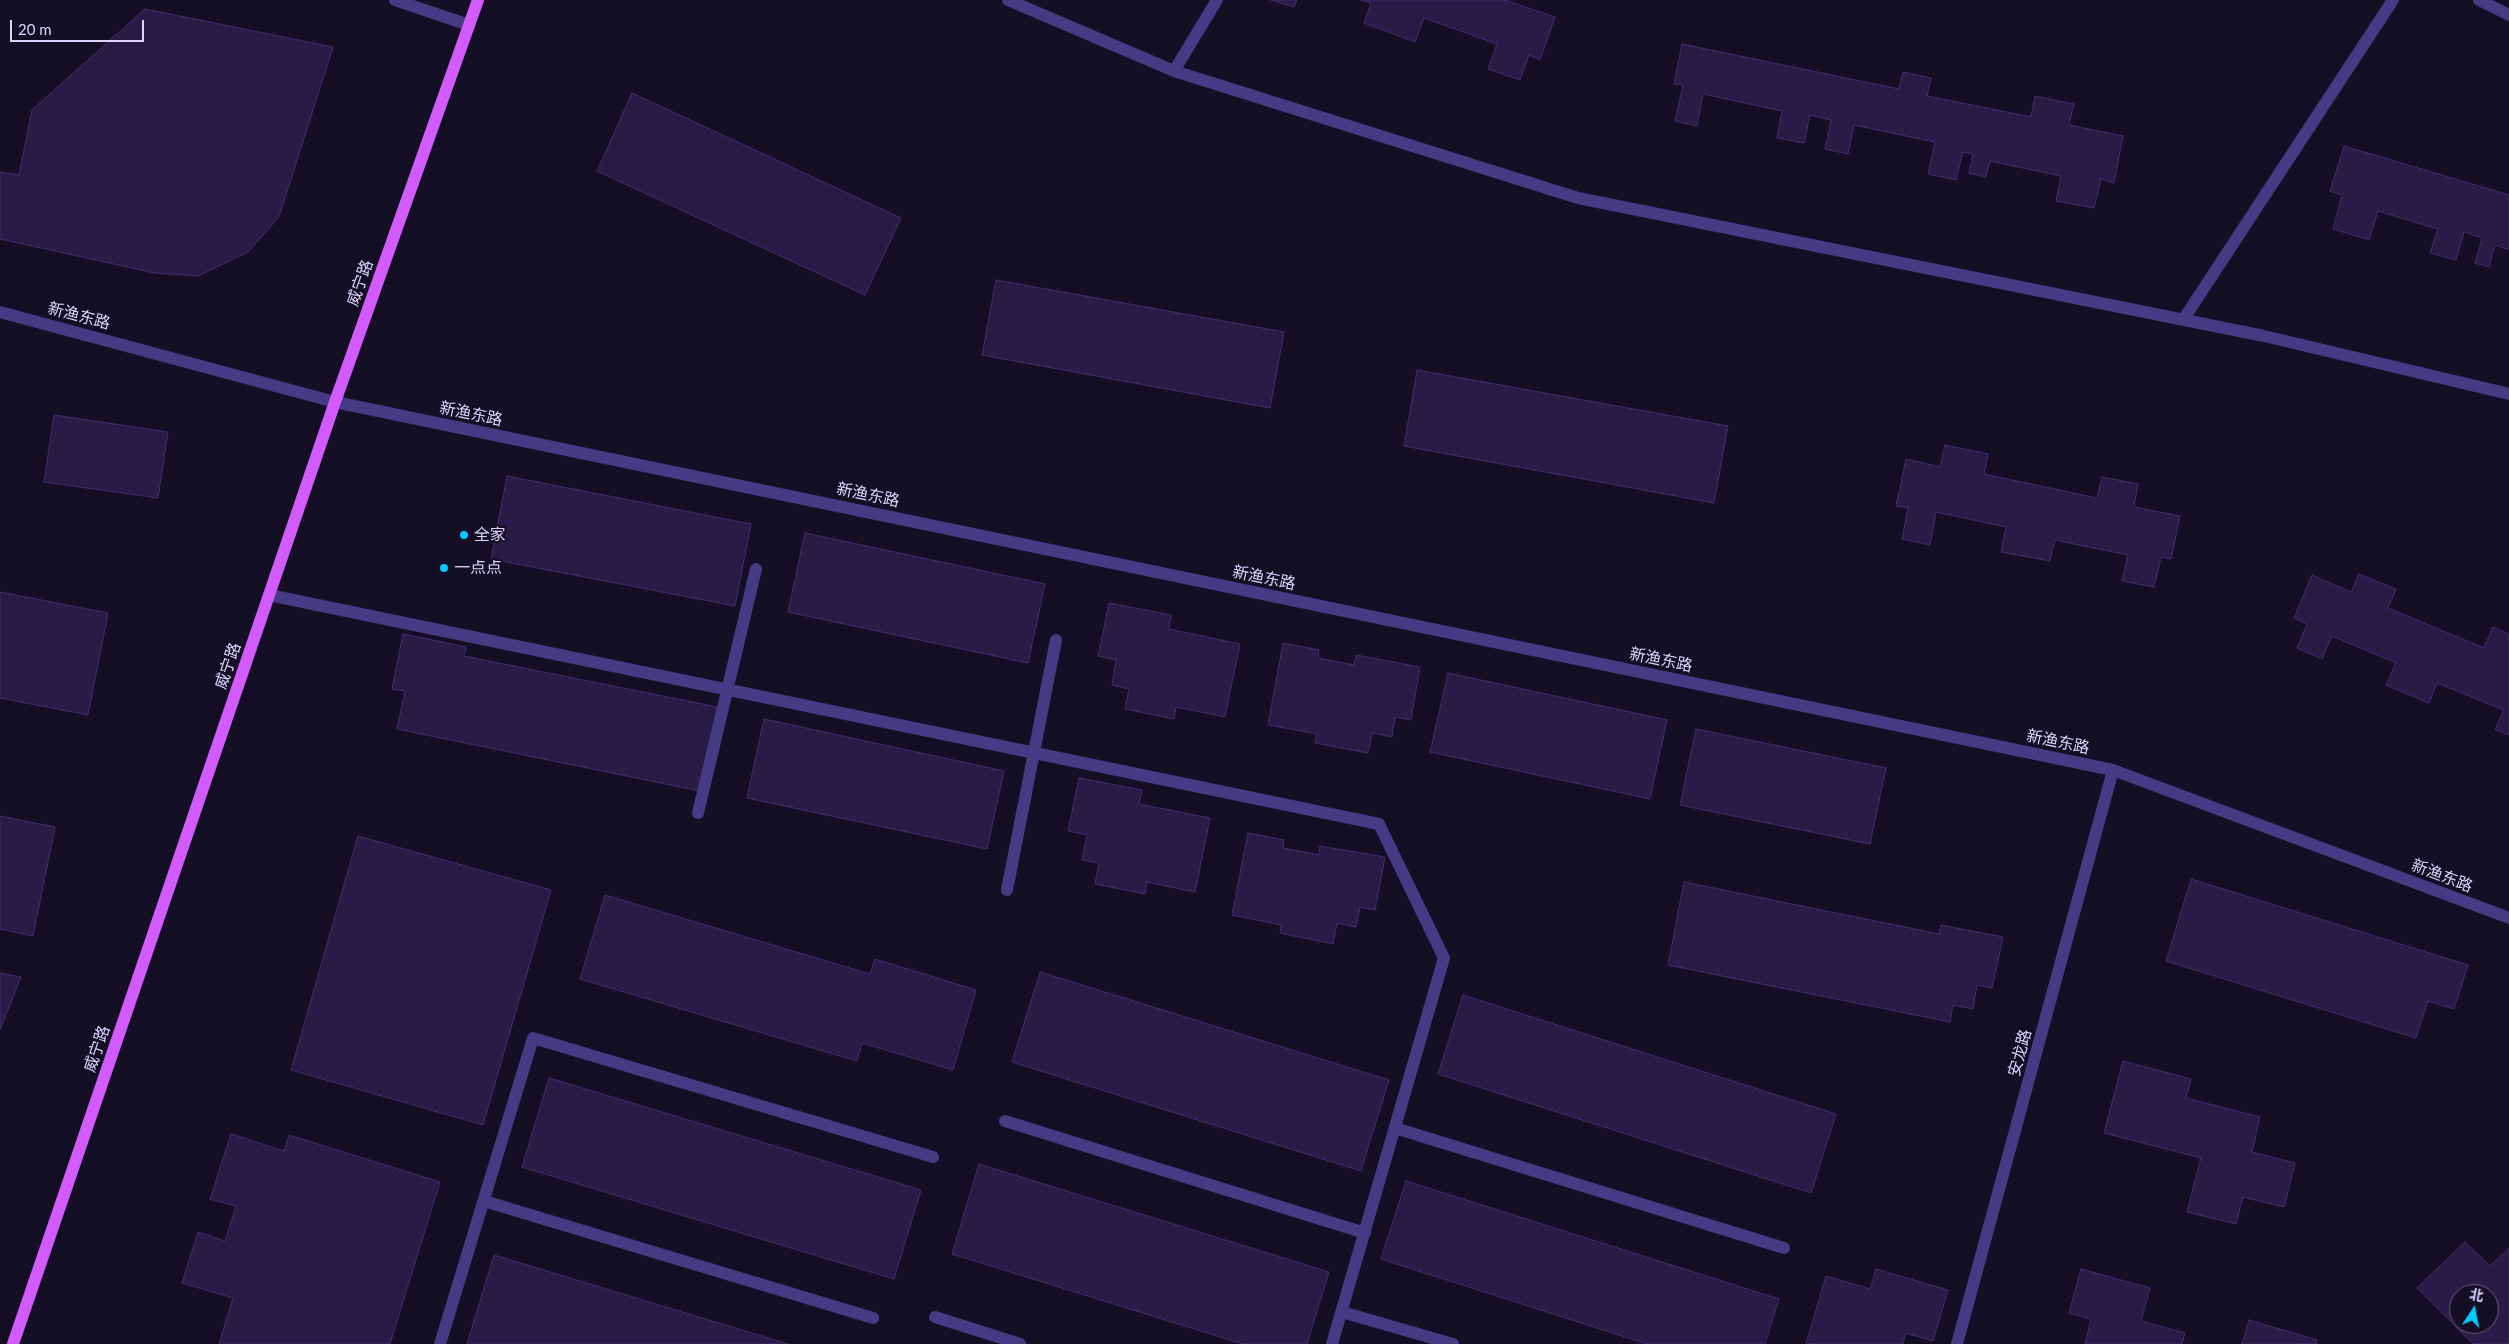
<!DOCTYPE html>
<meta charset="utf-8">
<style>
body{margin:0}
#map{position:relative;width:2509px;height:1344px;overflow:hidden;background:#150f25;font-family:Lato,"Noto Sans SC",sans-serif}
canvas{display:block}
.north{position:absolute;left:2449px;top:1284px;width:50px;height:50px;box-sizing:border-box;background:#150f25;border:1px solid #655d7c;border-radius:50%;rotate:11deg;font-size:14px;font-weight:700;line-height:20px;text-align:center;color:#ddd3ff}
.north::after{content:'';display:block;margin:auto;width:18px;height:22px;background:#02c9fc;clip-path:polygon(50% 0,100% 100%,50% 72%,0 100%)}
.scale{position:absolute;left:10px;top:20px;width:134px;height:22px;box-sizing:border-box;border:2px solid #ddd3ff;border-top:0;padding-left:6px;font-size:15px;line-height:18px;white-space:nowrap;color:#ddd3ff;-webkit-text-stroke:4px #150f25;paint-order:stroke}
</style>
<div id="map">
<canvas width="2509" height="1344"></canvas>
<div class="north">北</div>
<div class="scale">20 m</div>
</div>
<script>
const context = document.querySelector('canvas').getContext('2d');
context.lineJoin = 'round';
function paint(path, color) { context.fillStyle = color; context.fill(path, 'evenodd'); }
const poly = rows => new Path2D(rows.map(r => 'M' + r).join(''));
function stroke(path, color, width, dash) { context.strokeStyle = color; context.lineWidth = width; context.lineCap = dash ? 'butt' : 'round'; context.setLineDash(dash || []); context.stroke(path); }
function write(font, color, halo, rows, align = 'center') {
  context.font = font + ' Lato,"Noto Sans SC",sans-serif'; context.lineWidth = 4.5; context.setLineDash([]); context.textBaseline = 'middle'; context.strokeStyle = halo; context.fillStyle = color; for (const [text, x, y, turn = 0] of rows) {
    context.save(); context.translate(x, y); context.rotate((+turn || 0) * Math.PI / 180); context.textAlign = isNaN(turn) ? turn : align; if (halo) context.strokeText(text, 0, 0); context.fillText(text, 0, 0); context.restore();
  }
}
const building = poly([
 [1271,0,1297,0,1294,7,1271,0],
 [1361,0,1505,0,1555,17,1540,60,1529,55,1520,80,1488,69,1497,44,1424,18,1415,42,1364,23,1371,3,1361,0],
 [145,9,333,47,279,217,248,252,198,276,155,273,0,239,0,172,19,175,32,110,145,9],
 [1682,44,1899,89,1903,72,1931,78,1927,96,2031,117,2035,96,2074,104,2069,125,2123,136,2114,183,2101,179,2094,208,2056,201,2061,176,1990,161,1986,177,1969,173,1973,154,1963,152,1956,180,1928,174,1935,142,1854,125,1848,154,1825,149,1831,120,1810,115,1804,143,1777,138,1782,111,1703,94,1697,126,1675,121,1683,85,1674,84,1682,44],
 [632,93,901,218,865,295,597,171,632,93],
 [2344,146,2509,195,2509,250,2495,245,2489,267,2475,263,2482,238,2464,232,2456,260,2430,253,2438,229,2378,211,2369,240,2333,229,2342,195,2330,191,2344,146],
 [996,280,1284,332,1270,408,982,355,996,280],
 [1417,370,1728,426,1714,503,1404,446,1417,370],
 [54,415,168,432,158,498,44,482,54,415],
 [1945,445,1988,454,1984,474,2097,498,2102,477,2138,484,2134,507,2180,516,2171,559,2161,557,2154,587,2122,581,2128,555,2055,540,2050,561,2001,552,2006,527,1936,512,1930,545,1902,539,1908,508,1896,506,1906,459,1940,467,1945,445],
 [507,476,751,524,735,606,491,559,507,476],
 [805,533,1045,584,1028,663,788,612,805,533],
 [2359,574,2396,589,2388,608,2484,648,2493,627,2509,634,2509,735,2495,730,2504,710,2437,683,2429,703,2386,685,2396,663,2332,636,2322,659,2297,648,2307,624,2294,618,2312,575,2351,592,2359,574],
 [0,592,108,613,88,715,0,698,0,592],
 [1109,603,1171,615,1169,629,1240,644,1225,717,1176,707,1174,719,1125,709,1129,689,1112,685,1116,660,1098,656,1109,603],
 [403,634,466,647,464,656,717,707,700,791,397,729,405,691,392,689,403,634],
 [1283,643,1319,650,1318,658,1354,665,1356,655,1420,667,1411,720,1395,717,1392,737,1372,733,1368,753,1315,743,1317,734,1268,725,1283,643],
 [1448,673,1667,720,1650,799,1430,752,1448,673],
 [764,719,1004,771,987,849,747,798,764,719],
 [1696,729,1886,768,1870,844,1680,805,1696,729],
 [1079,778,1142,790,1139,804,1210,818,1195,892,1147,882,1145,894,1095,884,1099,863,1082,860,1087,835,1068,831,1079,778],
 [0,816,55,827,33,936,0,929,0,816],
 [1248,833,1284,840,1283,848,1319,855,1320,846,1385,857,1375,910,1360,907,1356,927,1337,923,1333,944,1280,933,1281,925,1232,915,1248,833],
 [358,836,551,890,483,1125,291,1070,358,836],
 [2191,879,2468,965,2454,1009,2428,1001,2416,1038,2166,961,2191,879],
 [1684,882,1939,934,1941,925,2003,937,1992,988,1977,985,1973,1009,1953,1005,1950,1022,1668,965,1684,882],
 [605,895,870,974,875,959,976,990,953,1070,862,1043,857,1061,580,979,605,895],
 [1040,972,1389,1080,1361,1171,1012,1062,1040,972],
 [0,973,21,977,0,1030,0,973],
 [1463,995,1836,1114,1811,1193,1438,1074,1463,995],
 [2123,1061,2191,1079,2186,1098,2260,1117,2252,1152,2295,1163,2284,1207,2243,1197,2236,1224,2187,1212,2201,1158,2104,1133,2123,1061],
 [549,1078,921,1190,894,1279,522,1167,549,1078],
 [231,1134,284,1151,289,1135,440,1182,390,1344,219,1344,233,1298,182,1283,198,1232,225,1241,236,1206,210,1199,231,1134],
 [979,1164,1329,1272,1307,1344,1243,1344,952,1254,979,1164],
 [1406,1181,1779,1299,1765,1344,1647,1344,1381,1259,1406,1181],
 [2465,1242,2490,1266,2509,1248,2509,1344,2473,1344,2417,1288,2465,1242],
 [2459,1294,2489,1294,2489,1324,2459,1324,2459,1294],
 [494,1255,788,1344,467,1344,494,1255],
 [1876,1269,1948,1290,1933,1341,1906,1333,1903,1344,1806,1344,1826,1276,1870,1289,1876,1269],
 [2081,1269,2150,1288,2141,1321,2185,1333,2182,1344,2085,1344,2091,1319,2069,1313,2081,1269],
 [2249,1320,2317,1340,2316,1344,2242,1344,2249,1320]
]);
paint(building, '#281b46');
stroke(building, '#422d72', 1);
stroke(poly([
 [395,0,469,25],
 [1008,0,1174,71,1217,0],
 [2479,0,2509,15],
 [1174,71,1578,198,2264,336,2509,394],
 [0,312,335,402,2113,770,2509,918],
 [2183,320,2393,0],
 [269,595,1379,824,1444,958,1332,1344],
 [698,813,756,569],
 [1007,890,1056,640],
 [1005,1121,1365,1233],
 [1395,1128,1784,1248],
 [484,1201,873,1318],
 [1342,1312,1453,1344],
 [935,1317,1020,1344],
 [440,1344,533,1038,933,1157],
 [1957,1344,2113,770]
]), '#453a84', 12);
stroke(poly([
 [13,1344,335,402,478,0]
]), '#d25bfe', 12);
for (const [x, y, r, color] of [
 [464,535,5,"#02c9fc"],
 [444,568,5,"#02c9fc"]
]) { const dot = new Path2D(); dot.arc(x, y, r, 0, 2 * Math.PI); context.fillStyle = color; context.fill(dot); stroke(dot, '#150f25', 2); }
write('16px', '#ddd3ff', '#150f25', [
 ["威宁路",360,283,-70],
 ["新渔东路",79,316,15],
 ["新渔东路",471,414,12],
 ["新渔东路",868,495,12],
 ["新渔东路",1264,578,12],
 ["新渔东路",1661,660,12],
 ["威宁路",228,666,-71],
 ["新渔东路",2058,742,12],
 ["新渔东路",2442,876,21],
 ["威宁路",97,1049,-71],
 ["安龙路",2020,1053,-75]
]);
write('16px', '#ddd3ff', '#150f25', [
 ["全家",474,535],
 ["一点点",454,568]
], 'left');
</script>
